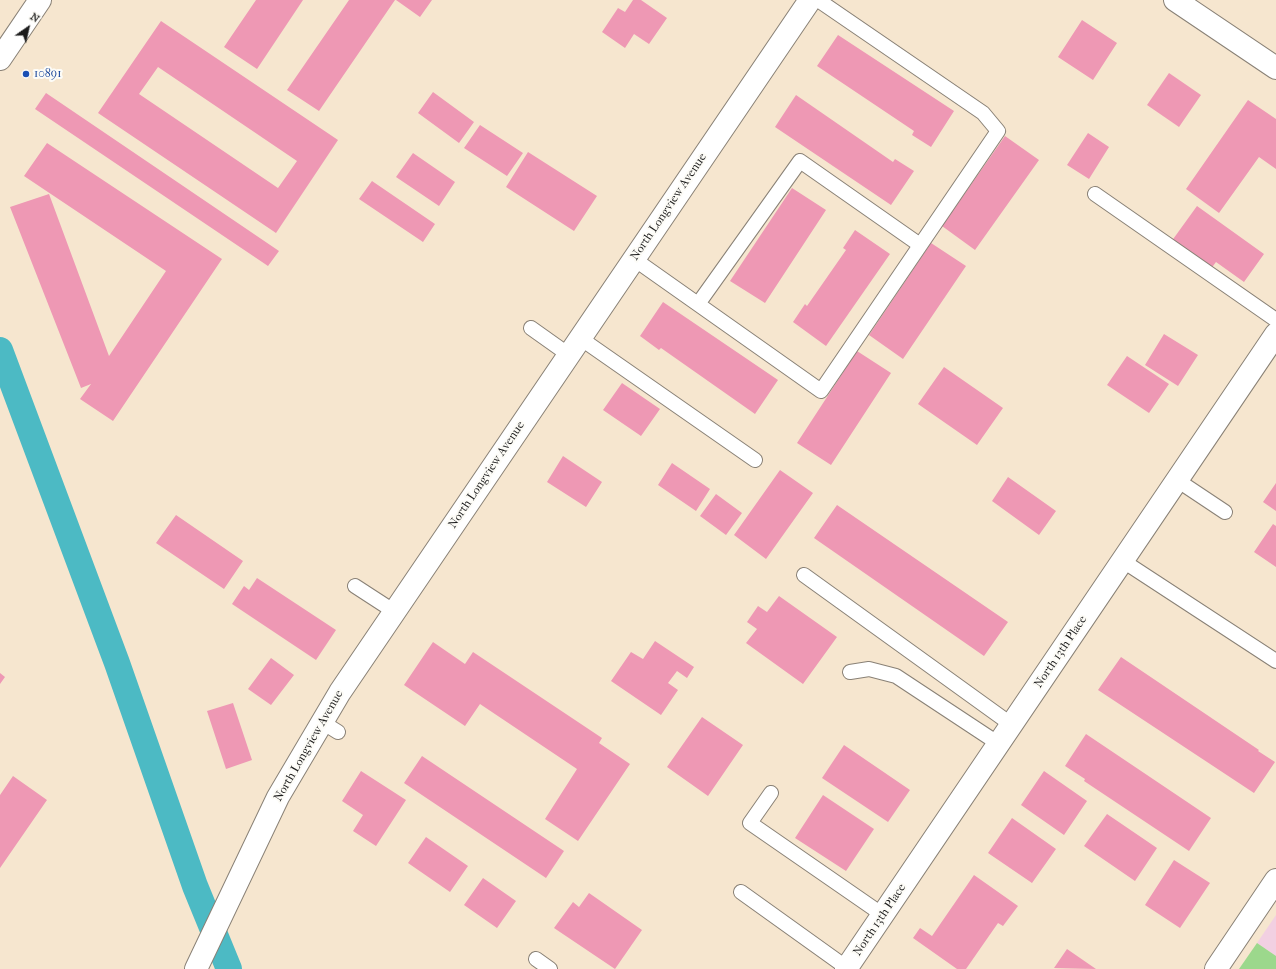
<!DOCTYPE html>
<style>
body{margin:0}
#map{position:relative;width:1276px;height:969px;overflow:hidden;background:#f6e6cf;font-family:"IM FELL French Canon",serif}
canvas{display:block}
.north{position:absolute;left:8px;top:8px;width:40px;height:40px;-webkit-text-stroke:3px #fdfcf7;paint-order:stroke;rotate:34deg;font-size:11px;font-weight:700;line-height:16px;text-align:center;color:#1c1c1c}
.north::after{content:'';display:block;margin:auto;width:14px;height:18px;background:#1c1c1c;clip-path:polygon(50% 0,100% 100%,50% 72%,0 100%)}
</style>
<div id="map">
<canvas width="1276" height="969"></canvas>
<div class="north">N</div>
</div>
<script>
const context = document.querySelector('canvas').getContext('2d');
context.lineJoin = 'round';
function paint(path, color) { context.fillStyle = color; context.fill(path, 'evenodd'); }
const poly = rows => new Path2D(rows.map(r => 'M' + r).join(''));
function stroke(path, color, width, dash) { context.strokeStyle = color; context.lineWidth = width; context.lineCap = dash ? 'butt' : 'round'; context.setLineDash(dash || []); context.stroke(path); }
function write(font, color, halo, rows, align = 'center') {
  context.font = font + ' "IM FELL French Canon",serif'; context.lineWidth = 4; context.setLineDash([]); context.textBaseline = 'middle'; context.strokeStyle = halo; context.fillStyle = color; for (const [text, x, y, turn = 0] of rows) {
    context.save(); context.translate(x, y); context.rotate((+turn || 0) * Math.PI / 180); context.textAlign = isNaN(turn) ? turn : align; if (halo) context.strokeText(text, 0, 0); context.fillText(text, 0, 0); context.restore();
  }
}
paint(poly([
 [1276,915,1276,956,1257,943]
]), '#f2d0e2');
paint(poly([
 [1257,943,1276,956,1276,969,1239,969]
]), '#9cd88c');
stroke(poly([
 [0,350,117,663,195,886,229,969]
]), '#4cbac4', 26);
paint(poly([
 [256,0,303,0,257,69,224,47],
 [349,0,395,0,319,111,287,90],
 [396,0,432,0,420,17],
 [633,0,641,0,667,18,649,44,634,34,625,48,602,32,618,8,625,12],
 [1082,20,1117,43,1093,80,1058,57],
 [161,21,338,140,276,233,98,113],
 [158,67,297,161,278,188,139,94],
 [838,35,954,111,931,147,912,135,914,131,817,66],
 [1169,73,1201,95,1179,127,1147,105],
 [433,92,474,122,459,143,418,113],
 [46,93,279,251,268,266,35,109],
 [796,95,893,162,895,159,914,171,891,205,775,127],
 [1248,100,1276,119,1276,169,1259,157,1219,213,1186,189],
 [480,125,523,153,507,176,464,148],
 [1088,133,1109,147,1089,179,1067,165],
 [1005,136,1039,160,975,250,942,226],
 [47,143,222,259,113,421,80,399,91,384,81,388,10,207,49,194,109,356,166,271,24,176],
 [528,152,597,196,574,231,506,187],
 [413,153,455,182,439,206,396,177],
 [372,181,435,224,423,242,359,199],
 [792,188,826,210,765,303,730,281],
 [1197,206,1264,254,1244,282,1216,262,1210,270,1171,242],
 [855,230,890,254,826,346,793,322,805,304,807,306,846,250,843,248],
 [931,243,966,266,903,359,869,335],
 [663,302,778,380,755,414,661,348,659,350,640,336],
 [1164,334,1198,355,1178,386,1145,365],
 [857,351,891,373,831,465,797,443],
 [1127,356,1169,384,1149,413,1107,385],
 [944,367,1003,408,977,445,918,404],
 [622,383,660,409,641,436,603,410],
 [563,456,602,482,586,507,547,482],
 [672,463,710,489,696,511,658,485],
 [780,470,813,493,766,559,734,535],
 [1008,477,1056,511,1039,535,992,501],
 [1276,483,1276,511,1263,502],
 [716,494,742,513,726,535,700,516],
 [837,505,1008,622,984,656,814,538],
 [176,515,243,561,224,589,156,543],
 [1273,524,1276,526,1276,567,1254,552],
 [257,578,336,630,316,660,232,604,244,586,249,590],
 [779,596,837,637,803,684,746,643,757,629,747,622,758,606,767,612],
 [655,641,694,667,687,678,677,671,668,683,678,690,661,715,611,681,631,652,643,659],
 [433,642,465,664,473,652,602,738,599,743,630,764,578,841,545,819,577,769,480,704,465,726,404,685],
 [1121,657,1259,750,1258,751,1275,762,1254,793,1098,690],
 [271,658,294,675,271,705,248,689],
 [0,673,5,677,0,684],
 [233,703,252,760,226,769,207,711],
 [702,717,743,745,708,796,667,767],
 [1086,734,1211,818,1189,851,1084,781,1085,779,1065,766],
 [844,745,910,790,888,822,822,778],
 [422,756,564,851,546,878,404,783],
 [361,771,406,800,376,846,353,831,363,815,342,801],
 [1044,771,1087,801,1064,835,1021,805],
 [13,776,47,800,0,868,0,795],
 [823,795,874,829,846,871,795,838],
 [1107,814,1157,848,1135,881,1084,846],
 [1012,818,1056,849,1032,883,988,853],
 [426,837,468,866,450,892,408,863],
 [1174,860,1210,883,1180,928,1145,905],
 [974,875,1018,906,1003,926,998,923,966,969,957,969,913,938,920,928,932,936],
 [483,878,516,901,497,928,464,905],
 [589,893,642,930,615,969,554,928,573,902,579,907],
 [1067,949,1096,969,1054,968]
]), '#ee98b4');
const service = poly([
 [1095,194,1276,320],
 [634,259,821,391,998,131,983,113,818,0],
 [698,304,800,161,920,245],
 [531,328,569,355],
 [580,338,755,460],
 [1177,480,1225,512],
 [1123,561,1276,661],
 [804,575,1012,725],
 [355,586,395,612],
 [850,672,869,669,896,676,999,744],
 [322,722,338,732],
 [771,793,750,823,883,915],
 [741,892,847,968],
 [536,959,550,969]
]);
const minor = poly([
 [196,969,278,797,340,692,810,0],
 [846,969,1276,334],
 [1216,969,1276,880]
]);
const tertiary = poly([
 [1175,0,1276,68],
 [0,59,40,0]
]);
stroke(service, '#898176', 16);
stroke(minor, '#898176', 24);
stroke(tertiary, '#898176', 24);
stroke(service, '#fff', 14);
stroke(minor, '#fff', 22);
stroke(tertiary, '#fff', 22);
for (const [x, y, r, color] of [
 [26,74,4,"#1a4fb4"]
]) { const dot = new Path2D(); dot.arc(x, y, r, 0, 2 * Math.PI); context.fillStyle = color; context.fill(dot); stroke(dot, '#fdfcf7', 1.5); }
write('12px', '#164399', '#fdfcf7', [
 ["10891",34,74]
], 'left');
write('12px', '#1c1c1c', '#fdfcf7', [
 ["North Longview Avenue",669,207,-56],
 ["North Longview Avenue",487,475,-56],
 ["North 13th Place",1061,652,-56],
 ["North Longview Avenue",309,746,-60],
 ["North 13th Place",880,920,-56]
]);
</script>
